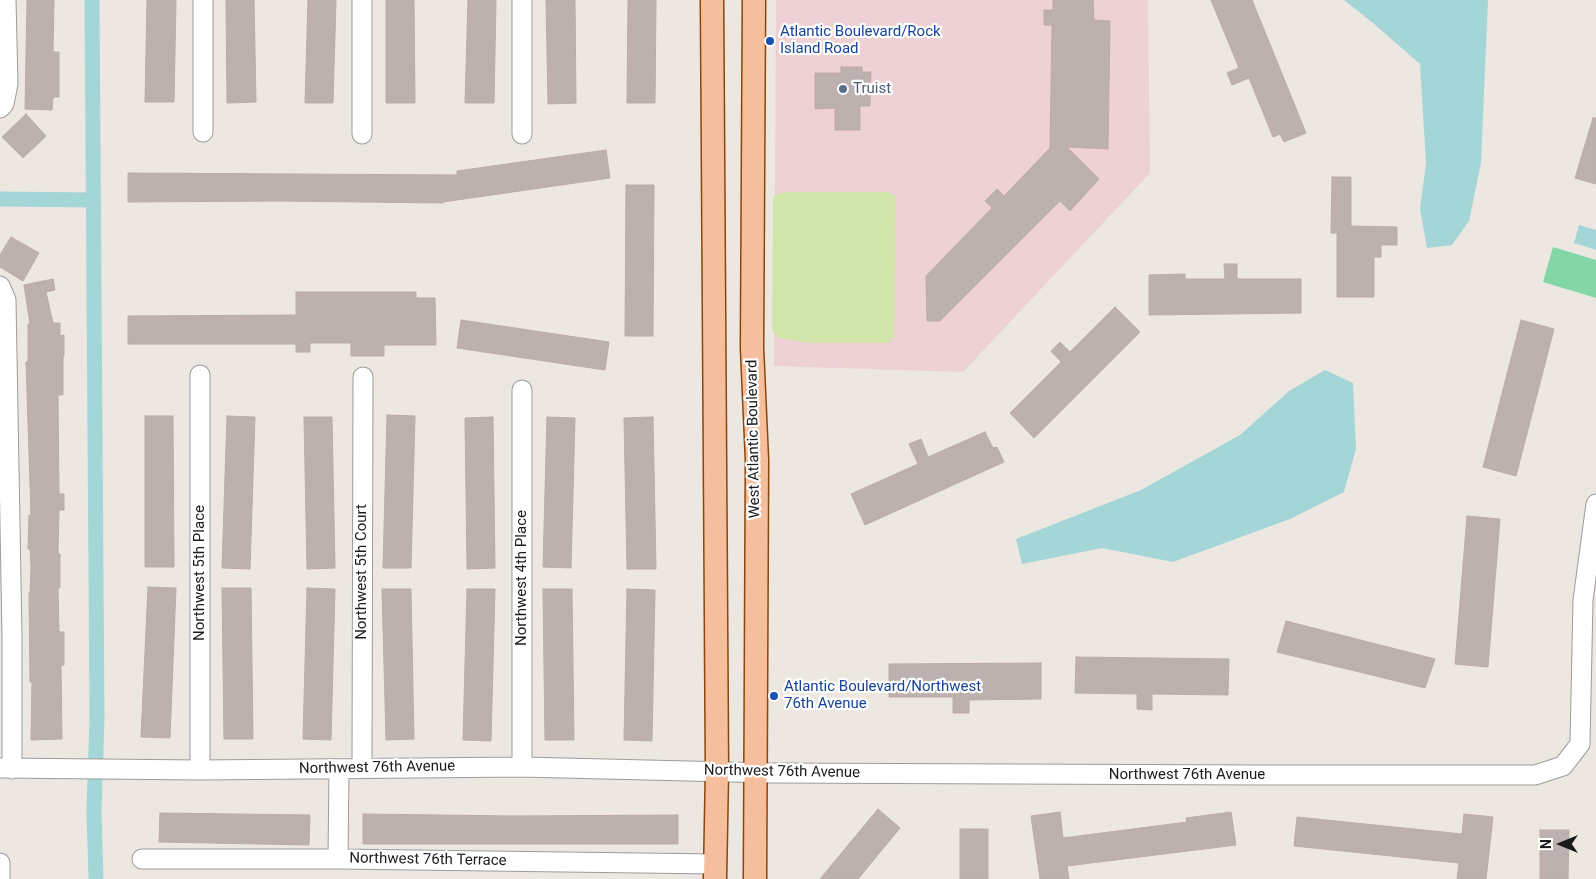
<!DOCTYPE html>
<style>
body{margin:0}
#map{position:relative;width:1596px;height:879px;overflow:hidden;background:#ece7e1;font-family:Roboto,sans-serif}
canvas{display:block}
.north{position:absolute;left:1536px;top:819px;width:50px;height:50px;-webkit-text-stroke:4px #fff;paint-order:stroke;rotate:270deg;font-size:14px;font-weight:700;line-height:20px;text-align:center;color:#1b1b1b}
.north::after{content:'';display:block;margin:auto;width:18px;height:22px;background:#1b1b1b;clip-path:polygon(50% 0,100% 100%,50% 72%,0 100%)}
</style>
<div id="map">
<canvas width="1596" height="879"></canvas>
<div class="north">N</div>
</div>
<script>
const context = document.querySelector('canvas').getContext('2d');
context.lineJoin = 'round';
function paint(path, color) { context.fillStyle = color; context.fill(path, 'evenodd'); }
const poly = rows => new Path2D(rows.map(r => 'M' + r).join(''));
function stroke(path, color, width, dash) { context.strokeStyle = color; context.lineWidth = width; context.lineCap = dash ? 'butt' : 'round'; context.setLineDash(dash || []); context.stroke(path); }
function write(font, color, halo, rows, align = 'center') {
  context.font = font + ' Roboto,sans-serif'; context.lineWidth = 4.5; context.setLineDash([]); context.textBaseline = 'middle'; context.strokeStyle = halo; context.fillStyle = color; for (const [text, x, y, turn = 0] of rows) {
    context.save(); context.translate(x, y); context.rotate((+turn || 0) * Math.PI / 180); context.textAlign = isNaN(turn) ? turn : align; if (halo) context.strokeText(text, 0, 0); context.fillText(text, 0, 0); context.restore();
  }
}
paint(poly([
 [776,0,1148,0,1150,173,963,372,774,366]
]), '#edd1d5');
paint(poly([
 [784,192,888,192,894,195,896,201,894,337,889,343,811,343,778,338,772,330,773,198,777,194]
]), '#d1e4aa');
paint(poly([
 [1553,247,1596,260,1596,298,1543,282]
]), '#83d7a7');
paint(poly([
 [1344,0,1488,0,1481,163,1469,221,1452,245,1427,248,1420,209,1426,163,1420,64,1373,23],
 [1579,225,1596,230,1596,250,1574,243],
 [1325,370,1353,383,1356,449,1344,492,1290,519,1173,562,1102,548,1022,564,1016,539,1141,490,1240,435,1289,391]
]), '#a4d6d8');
stroke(poly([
 [92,0,97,718,94,811,96,879],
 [0,199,94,200]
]), '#a4d6d8', 15);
const building = poly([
 [27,0,54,0,53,52,59,52,59,97,53,97,52,110,25,109,27,0],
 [147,0,176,0,174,102,145,102,147,0],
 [226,0,254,0,256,102,227,103,226,0],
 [308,0,336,0,333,103,305,103,308,0],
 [386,0,414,0,415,103,386,103,386,0],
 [468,0,496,0,494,103,465,103,468,0],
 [546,0,575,0,576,103,548,104,546,0],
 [628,0,656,0,655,103,627,103,628,0],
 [1053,0,1093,0,1094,20,1110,21,1108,149,1067,147,1099,179,1070,211,1060,201,940,321,927,321,926,276,992,208,985,201,997,189,1004,196,1050,148,1052,25,1044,25,1044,10,1053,10,1053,0],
 [1211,0,1252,0,1306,133,1284,142,1280,134,1273,137,1249,78,1232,85,1227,73,1239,68,1211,0],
 [841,67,862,67,862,72,871,72,870,106,860,106,860,130,835,130,835,108,815,109,815,73,841,73,841,67],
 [26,114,46,136,23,158,2,137,26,114],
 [1593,118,1596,118,1596,184,1575,178,1593,118],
 [606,150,610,178,443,202,443,203,279,201,128,202,128,173,457,175,457,171,606,150],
 [1332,177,1351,177,1351,226,1397,227,1397,245,1381,245,1381,257,1374,257,1374,297,1337,297,1337,233,1331,233,1332,177],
 [626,185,654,185,653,336,625,336,626,185],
 [11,237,39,253,23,281,0,267,0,255,11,237],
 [1224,264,1237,264,1237,279,1301,279,1301,313,1149,315,1149,275,1185,274,1185,279,1225,279,1224,264],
 [53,279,55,290,46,292,53,323,60,323,60,336,64,335,64,356,63,356,63,395,58,395,59,494,64,494,64,510,59,510,58,554,60,554,60,588,58,588,59,632,64,632,64,665,61,665,62,739,31,740,32,682,30,682,29,593,30,593,31,567,30,549,28,549,29,515,31,515,26,362,28,362,28,324,30,324,24,285,53,279],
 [296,292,416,292,416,298,435,298,436,345,384,345,384,356,351,356,351,343,310,343,310,352,296,352,296,344,128,344,128,316,296,315,296,292],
 [1115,307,1140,332,1034,438,1010,413,1061,362,1051,351,1060,342,1070,352,1115,307],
 [461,320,609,342,605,370,457,348,461,320],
 [1521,320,1554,329,1516,476,1483,467,1521,320],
 [387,415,415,416,411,568,383,568,387,415],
 [145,416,173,416,174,567,145,567,145,416],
 [227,416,255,417,250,569,222,568,227,416],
 [304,417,332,417,335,568,307,569,304,417],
 [493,417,495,568,467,569,465,418,493,417],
 [547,417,575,418,571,568,543,567,547,417],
 [653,417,656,569,627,569,624,418,653,417],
 [985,432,993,448,997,447,1004,462,865,525,851,494,918,464,909,444,921,439,928,457,985,432],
 [1467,516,1500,519,1488,667,1455,664,1467,516],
 [148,587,176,588,170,738,141,737,148,587],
 [222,588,251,588,253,739,224,739,222,588],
 [307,588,335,589,331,740,303,739,307,588],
 [382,589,411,589,414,739,386,740,382,589],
 [467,589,495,589,491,741,463,740,467,589],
 [543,589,572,589,574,740,545,740,543,589],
 [627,589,655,590,652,741,624,740,627,589],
 [1286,621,1435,659,1425,688,1277,652,1286,621],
 [1076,657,1229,659,1228,695,1152,694,1152,710,1137,709,1137,694,1075,693,1076,657],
 [1041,663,1041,699,969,700,969,713,953,713,953,697,889,697,889,664,1041,663],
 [878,809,900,828,858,879,820,879,878,809],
 [1060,812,1063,838,1187,822,1186,818,1231,812,1236,845,1067,866,1069,879,1040,879,1031,816,1060,812],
 [160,813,310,815,309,845,159,842,160,813],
 [363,814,514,816,678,815,678,844,363,844,363,814],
 [1464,814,1493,817,1486,879,1457,879,1459,863,1294,846,1297,817,1462,834,1464,814],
 [960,829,988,829,988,879,960,879,960,829],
 [1540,830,1569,830,1568,879,1540,879,1540,830]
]);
paint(building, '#bcb1ae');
stroke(building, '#bdaba5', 1);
const minor = poly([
 [203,0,203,132],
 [522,0,522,134],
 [0,108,4,104,8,84,6,0],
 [362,134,362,0],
 [0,286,6,300,12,637,12,769],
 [200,375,200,770],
 [522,390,522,767],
 [0,768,200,770,522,767,771,773,1260,775,1535,775,1563,766,1580,744,1583,600,1596,504],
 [362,768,363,377],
 [142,859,338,859,715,864],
 [338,859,339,769],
 [0,863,0,879]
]);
const major = poly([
 [712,0,717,771,715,879],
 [754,0,752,348,757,460,755,879]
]);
stroke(minor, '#9c9c9c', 21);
stroke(major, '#8a4709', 25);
stroke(minor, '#fff', 19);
stroke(major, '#f5bf9d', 22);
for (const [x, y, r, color] of [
 [770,41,5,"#1a4fb4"],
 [843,89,5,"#5c6f8a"],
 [774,696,5,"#1a4fb4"]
]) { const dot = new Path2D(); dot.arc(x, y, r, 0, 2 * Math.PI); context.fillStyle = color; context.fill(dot); stroke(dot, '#fff', 2); }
write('15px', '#164399', '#fff', [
 ["Atlantic Boulevard/Rock",780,32],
 ["Island Road",780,49],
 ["Atlantic Boulevard/Northwest",784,687],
 ["76th Avenue",784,704]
], 'left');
write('15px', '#4e5e75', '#fff', [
 ["Truist",853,89]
], 'left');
write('15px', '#1b1b1b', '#fff', [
 ["West Atlantic Boulevard",754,439,-91],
 ["Northwest 5th Court",362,572,-90],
 ["Northwest 5th Place",200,573,-90],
 ["Northwest 4th Place",522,578,-90],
 ["Northwest 76th Avenue",377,768,-1],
 ["Northwest 76th Avenue",782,772,1],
 ["Northwest 76th Avenue",1187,775],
 ["Northwest 76th Terrace",428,860,1]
]);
</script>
